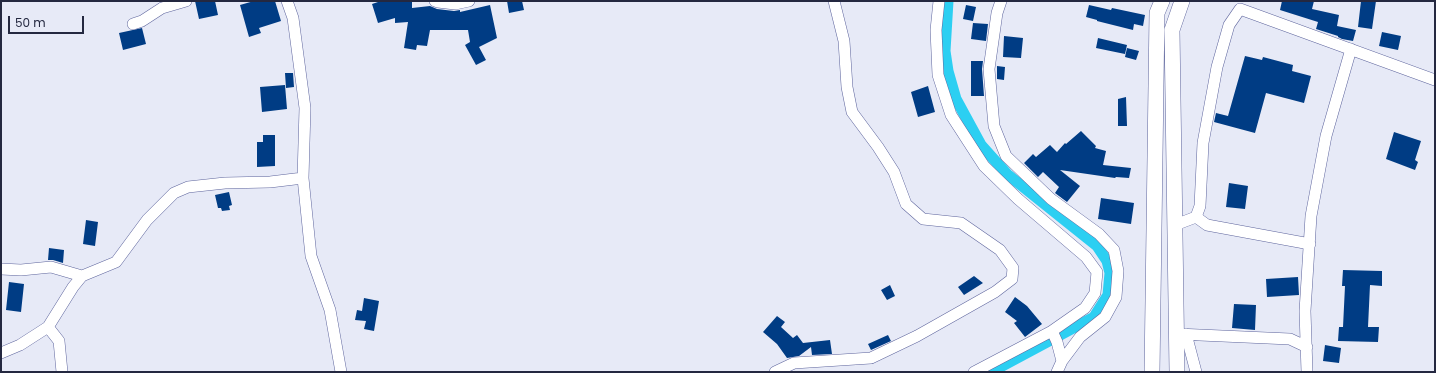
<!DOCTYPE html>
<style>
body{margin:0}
#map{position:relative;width:1436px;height:373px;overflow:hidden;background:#e7eaf7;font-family:Poppins,sans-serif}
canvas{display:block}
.frame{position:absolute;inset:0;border:2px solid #242840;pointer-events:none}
.scale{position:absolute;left:8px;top:16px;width:76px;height:18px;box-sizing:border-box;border:2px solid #242840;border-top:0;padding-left:5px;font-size:12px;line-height:14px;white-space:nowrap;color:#242840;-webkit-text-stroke:3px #e7eaf7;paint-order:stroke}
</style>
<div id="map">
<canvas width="1436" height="373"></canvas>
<div class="frame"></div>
<div class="scale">50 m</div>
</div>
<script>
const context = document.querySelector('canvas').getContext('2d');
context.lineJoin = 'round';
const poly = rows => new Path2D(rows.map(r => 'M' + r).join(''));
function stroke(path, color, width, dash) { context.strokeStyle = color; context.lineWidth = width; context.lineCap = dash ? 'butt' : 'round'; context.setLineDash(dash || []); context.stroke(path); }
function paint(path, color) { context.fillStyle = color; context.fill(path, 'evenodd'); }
stroke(poly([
 [948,1,945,51,948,71,956,99,981,145,1007,174,1097,246,1107,261,1110,273,1108,295,1094,317,991,372]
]), '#2ccff2', 11);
paint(poly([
 [195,1,215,1,218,15,199,19],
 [254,1,275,1,281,21,259,28,261,33,249,37,240,5],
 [381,1,412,1,412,8,430,6,437,9,454,11,460,10,460,12,490,5,497,38,479,47,486,60,476,65,465,45,470,42,468,30,430,30,427,46,417,45,416,50,404,48,408,22,395,23,395,18,378,23,372,4],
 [507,1,522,1,524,10,509,13],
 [1282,1,1314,1,1312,9,1339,15,1337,26,1356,30,1353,41,1342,39,1338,37,1338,36,1316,29,1318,22,1280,10],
 [1361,1,1376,1,1372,29,1358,27],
 [966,5,976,7,973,21,963,19],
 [1089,5,1111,10,1112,8,1145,15,1143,26,1134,24,1133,30,1097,21,1097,20,1086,17],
 [973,23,988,24,986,41,971,39],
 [142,28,146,44,123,50,119,33],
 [1382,32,1401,36,1398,50,1379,46],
 [1004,36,1023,38,1021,58,1003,57],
 [1098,38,1127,45,1125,54,1096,48],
 [1127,48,1139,51,1136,60,1125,57],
 [1245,56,1262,60,1263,57,1293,65,1292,71,1311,76,1304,103,1266,93,1255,133,1214,122,1216,113,1228,116],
 [971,61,983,61,982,69,984,96,971,96],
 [997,66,1005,67,1004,80,997,79],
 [285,73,293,73,294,87,286,88],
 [285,85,287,109,262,112,260,87],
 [928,86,935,112,918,117,911,92],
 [1126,97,1127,126,1118,126,1118,99],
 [1081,131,1096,146,1095,148,1106,151,1103,165,1131,168,1129,178,1116,177,1115,178,1060,170,1080,186,1067,202,1055,193,1059,187,1043,172,1038,177,1024,163,1033,154,1036,157,1050,145,1057,152,1065,143,1066,144],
 [1394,132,1421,141,1415,160,1418,162,1415,170,1386,159],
 [263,135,275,135,275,166,257,167,257,142,263,142],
 [1229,183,1248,186,1245,209,1226,207],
 [229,192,232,205,229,206,230,210,222,211,221,208,218,208,215,195],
 [1101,198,1134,203,1131,224,1098,219],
 [86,220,98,222,95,246,83,244],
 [49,248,64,250,63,263,53,260,48,260],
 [1343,270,1382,271,1382,286,1370,285,1368,327,1379,327,1378,342,1338,341,1339,327,1343,327,1345,286,1342,286],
 [974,276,983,283,964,295,958,287],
 [1298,277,1299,295,1267,297,1266,279],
 [9,282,24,284,21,312,6,310],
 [890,285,895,296,887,300,881,290],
 [1015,297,1027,306,1042,324,1025,337,1014,323,1017,321,1005,312],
 [364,298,379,301,374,331,364,329,366,321,355,320,357,310,362,311],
 [1234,304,1256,305,1255,330,1232,328],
 [777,316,785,322,781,327,793,338,797,335,803,343,830,340,832,354,812,355,811,347,799,356,787,358,777,344,763,332],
 [888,335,891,341,871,350,868,344],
 [1325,345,1341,348,1339,363,1323,361]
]), '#003c84');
const street = poly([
 [287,1,293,18,305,108,303,178,311,256,330,310,341,372],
 [435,1,438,2,455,4,469,1],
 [939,1,936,30,938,75,951,115,984,166,1018,199,1086,257,1097,272,1095,293,1085,308,1052,331,974,372],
 [1001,1,997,13,989,69,994,126,1006,156,1051,199,1099,234,1114,250,1118,271,1116,297,1105,317,1080,337,1062,361,1057,372],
 [133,24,142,21,162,8,186,1],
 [1196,217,1207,225,1310,244],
 [1175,225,1196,217,1200,206,1203,143,1217,67,1229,25,1240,9,1435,80],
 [1,269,21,270,51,267,82,276],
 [48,327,59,341,62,372],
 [1052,331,1057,342,1062,361],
 [1177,334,1290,339,1307,347],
 [1186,334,1196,372],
 [1,353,20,345,48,327,73,287,82,276,116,262,147,220,174,193,188,187,225,183,270,182,303,178],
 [775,372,794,363,871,358,917,336,995,292,1012,279,1013,268,1000,250,961,223,923,219,906,204,894,172,878,147,852,112,847,87,844,41,834,1],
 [1307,372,1305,311,1311,216,1326,136,1351,49]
]);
const secondary = poly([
 [1152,372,1157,13,1162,1],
 [1177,372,1172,30,1182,1]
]);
stroke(street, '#5e659d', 12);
stroke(secondary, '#5e659d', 16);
stroke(street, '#fff', 11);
stroke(secondary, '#fff', 15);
</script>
